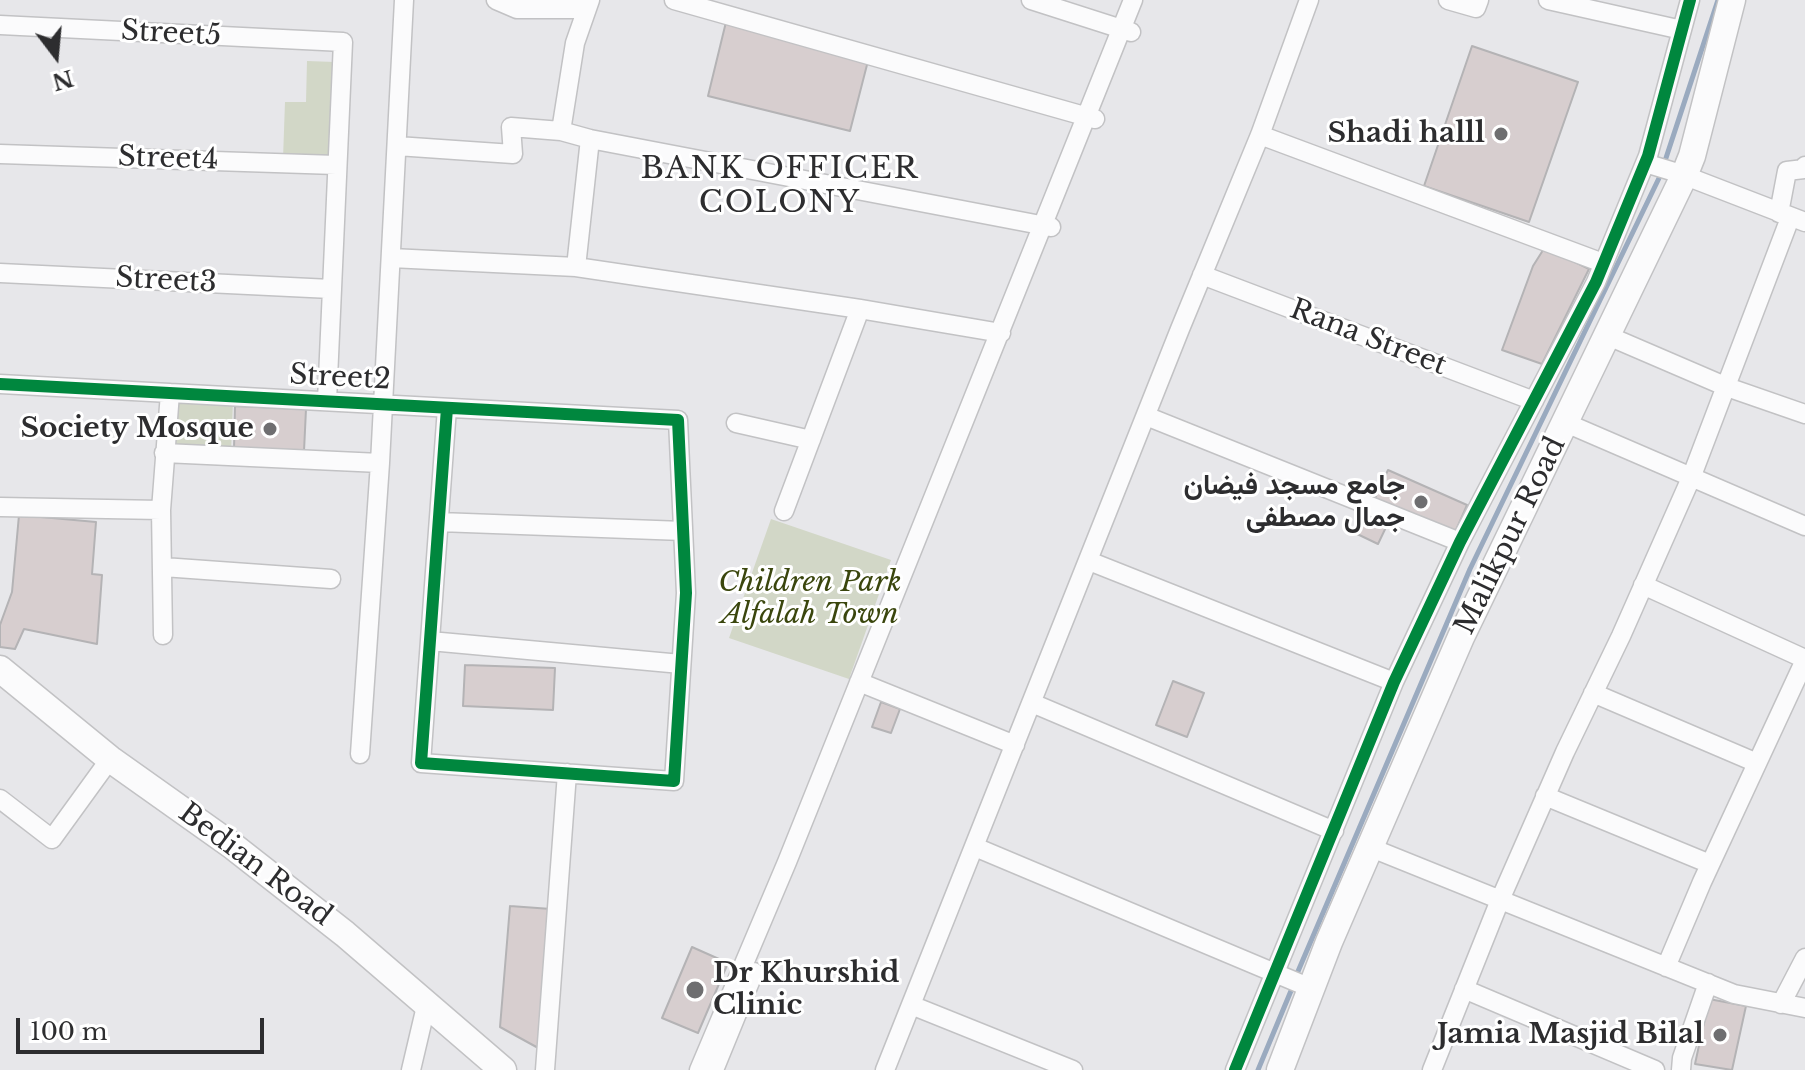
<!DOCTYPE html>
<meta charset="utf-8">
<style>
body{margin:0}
#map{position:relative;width:1805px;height:1070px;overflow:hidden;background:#e7e7ea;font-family:"Libre Baskerville",serif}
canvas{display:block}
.north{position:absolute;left:16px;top:16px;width:80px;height:80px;-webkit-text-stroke:6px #fff;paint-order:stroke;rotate:164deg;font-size:22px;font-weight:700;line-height:32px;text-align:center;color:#2d2d2f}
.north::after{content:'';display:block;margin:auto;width:28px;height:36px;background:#2d2d2f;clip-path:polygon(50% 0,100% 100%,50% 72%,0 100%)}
.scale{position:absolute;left:16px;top:1018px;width:248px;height:36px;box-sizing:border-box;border:4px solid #2d2d2f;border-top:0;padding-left:10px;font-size:24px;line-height:28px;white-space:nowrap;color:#2d2d2f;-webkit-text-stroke:6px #fff;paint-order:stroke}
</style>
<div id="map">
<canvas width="1805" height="1070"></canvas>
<div class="north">N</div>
<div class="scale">100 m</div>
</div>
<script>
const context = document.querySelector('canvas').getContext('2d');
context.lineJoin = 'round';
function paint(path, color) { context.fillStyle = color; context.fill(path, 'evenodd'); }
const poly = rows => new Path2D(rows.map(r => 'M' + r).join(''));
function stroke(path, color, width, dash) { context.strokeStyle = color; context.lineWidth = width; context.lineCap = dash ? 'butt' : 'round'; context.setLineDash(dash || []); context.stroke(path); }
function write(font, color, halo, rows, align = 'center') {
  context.font = font + ' "Libre Baskerville",Vazirmatn,serif'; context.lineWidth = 6; context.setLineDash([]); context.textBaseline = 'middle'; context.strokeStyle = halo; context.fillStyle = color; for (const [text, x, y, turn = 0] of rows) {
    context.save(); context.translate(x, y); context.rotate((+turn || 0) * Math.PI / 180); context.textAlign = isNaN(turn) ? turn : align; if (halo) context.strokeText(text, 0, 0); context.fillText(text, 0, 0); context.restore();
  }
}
paint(poly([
 [307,61,335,62,332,160,283,159,285,102,306,102],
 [177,399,233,400,231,453,173,450],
 [771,519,891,560,849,679,729,638]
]), '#d2d7c7');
stroke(poly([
 [1664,164,1718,0],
 [1296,976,1470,569,1661,174],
 [1258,1070,1293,986]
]), '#9aaabf', 5);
const building = poly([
 [726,22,869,57,850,131,708,96,726,22],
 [1472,46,1578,82,1529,222,1424,186,1472,46],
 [1545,247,1589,269,1542,364,1502,350,1533,266,1545,247],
 [235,406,306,409,304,451,234,449,235,406],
 [1388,470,1467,505,1454,535,1374,500,1388,470],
 [1363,512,1388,523,1378,544,1353,532,1363,512],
 [19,515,96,522,92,574,102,575,97,644,24,629,15,649,0,647,0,625,12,592,19,515],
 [465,665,555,668,553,710,463,706,465,665],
 [1173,681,1204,693,1187,737,1156,725,1173,681],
 [881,702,900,709,891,733,872,727,881,702],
 [510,906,551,909,540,1049,500,1027,510,906],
 [692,947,728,963,698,1033,662,1018,692,947],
 [1709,999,1746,1006,1732,1070,1695,1064,1709,999]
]);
paint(building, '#d7cecf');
stroke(building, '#b4b3b5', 2);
const street = poly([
 [496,0,517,9,586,9],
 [674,0,1095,119],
 [1031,0,1131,32],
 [1448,0,1476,8,1479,0],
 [1548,0,1682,30],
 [0,25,343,42,327,401],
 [561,131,575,43,590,0],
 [1260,135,1603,263],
 [397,146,513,154,511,127,561,131,590,139,1051,227],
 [0,154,336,165],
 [1645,163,1678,173,1805,222],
 [1779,213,1787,171,1804,169,1805,166],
 [391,258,576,267,860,309,1001,333],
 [576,267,590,139],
 [0,273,331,289],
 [1202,275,1534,401],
 [1606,335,1727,387,1805,414],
 [0,384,678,420,686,593,674,781,421,763,447,408],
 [1146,416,1460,542],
 [736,423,811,440],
 [1566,423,1805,526],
 [164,453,380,463],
 [0,507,161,510],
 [784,511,860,309],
 [439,522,683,531],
 [1089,561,1394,682],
 [163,567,331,579],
 [1643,585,1805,659],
 [163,635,161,510,170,393],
 [430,641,681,664],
 [859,682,1015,745],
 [1593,693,1757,763],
 [1032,703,1334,831],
 [360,754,380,463,404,0],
 [1545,796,1710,864],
 [0,799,52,839,110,759],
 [975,847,1301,984,1312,991],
 [1369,847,1734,994,1805,1008],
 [1666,967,1702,882,1805,660],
 [1464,989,1655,1070],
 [1781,1004,1805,958],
 [911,1005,1073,1070],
 [411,1070,427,1002],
 [545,1070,567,773],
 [699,1070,787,862,1133,0],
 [714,1070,754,972],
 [885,1070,1180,329,1260,135,1309,0],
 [1235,1070,1394,682,1460,542,1596,282,1648,156,1690,0],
 [1432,1070,1500,900,1565,752,1621,636,1691,478,1790,218],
 [1681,1070,1682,1058,1708,983]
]);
const secondary = poly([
 [0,669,110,759,234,847,345,934,503,1070],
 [1280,1070,1329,942,1461,637,1684,176,1692,156,1732,0]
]);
stroke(street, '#c2c2c4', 21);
stroke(secondary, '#c2c2c4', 29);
stroke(street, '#fbfbfc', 18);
stroke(secondary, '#fbfbfc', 26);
stroke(poly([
 [0,384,678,420,686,593,674,781,421,763,447,408],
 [1235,1070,1394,682,1460,542,1596,282,1648,156,1690,0]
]), '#00873e', 12);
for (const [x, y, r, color] of [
 [1501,134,8,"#6e6e70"],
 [270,429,8,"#6e6e70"],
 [1421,502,8,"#6e6e70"],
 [695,990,10,"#6e6e70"],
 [1720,1035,8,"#6e6e70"]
]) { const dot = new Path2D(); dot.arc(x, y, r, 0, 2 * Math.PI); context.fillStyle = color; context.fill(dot); stroke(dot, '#fff', 3); }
write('28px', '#2d2d2f', '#fff', [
 ["Street5",171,34,3],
 ["Street4",168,159,2],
 ["Street3",166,281,3],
 ["Rana Street",1368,338,21],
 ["Street2",340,378,3],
 ["Malikpur Road",1511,536,-64],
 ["Bedian Road",255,865,37]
]);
write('bold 28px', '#2d2d2f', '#fff', [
 ["Shadi halll",1485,134],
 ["Society Mosque",254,429],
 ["جامع مسجد فیضان",1405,486],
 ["جمال مصطفی",1405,518],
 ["Dr Khurshid",713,974,"left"],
 ["Clinic",713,1006,"left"],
 ["Jamia Masjid Bilal",1704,1035]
], 'right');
write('italic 28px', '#3a460d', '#fff', [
 ["Children Park",810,583],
 ["Alfalah Town",810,615]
]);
context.letterSpacing = '2px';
write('30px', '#2d2d2f', '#fff', [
 ["BANK OFFICER",780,170],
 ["COLONY",780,204]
]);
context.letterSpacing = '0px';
</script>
